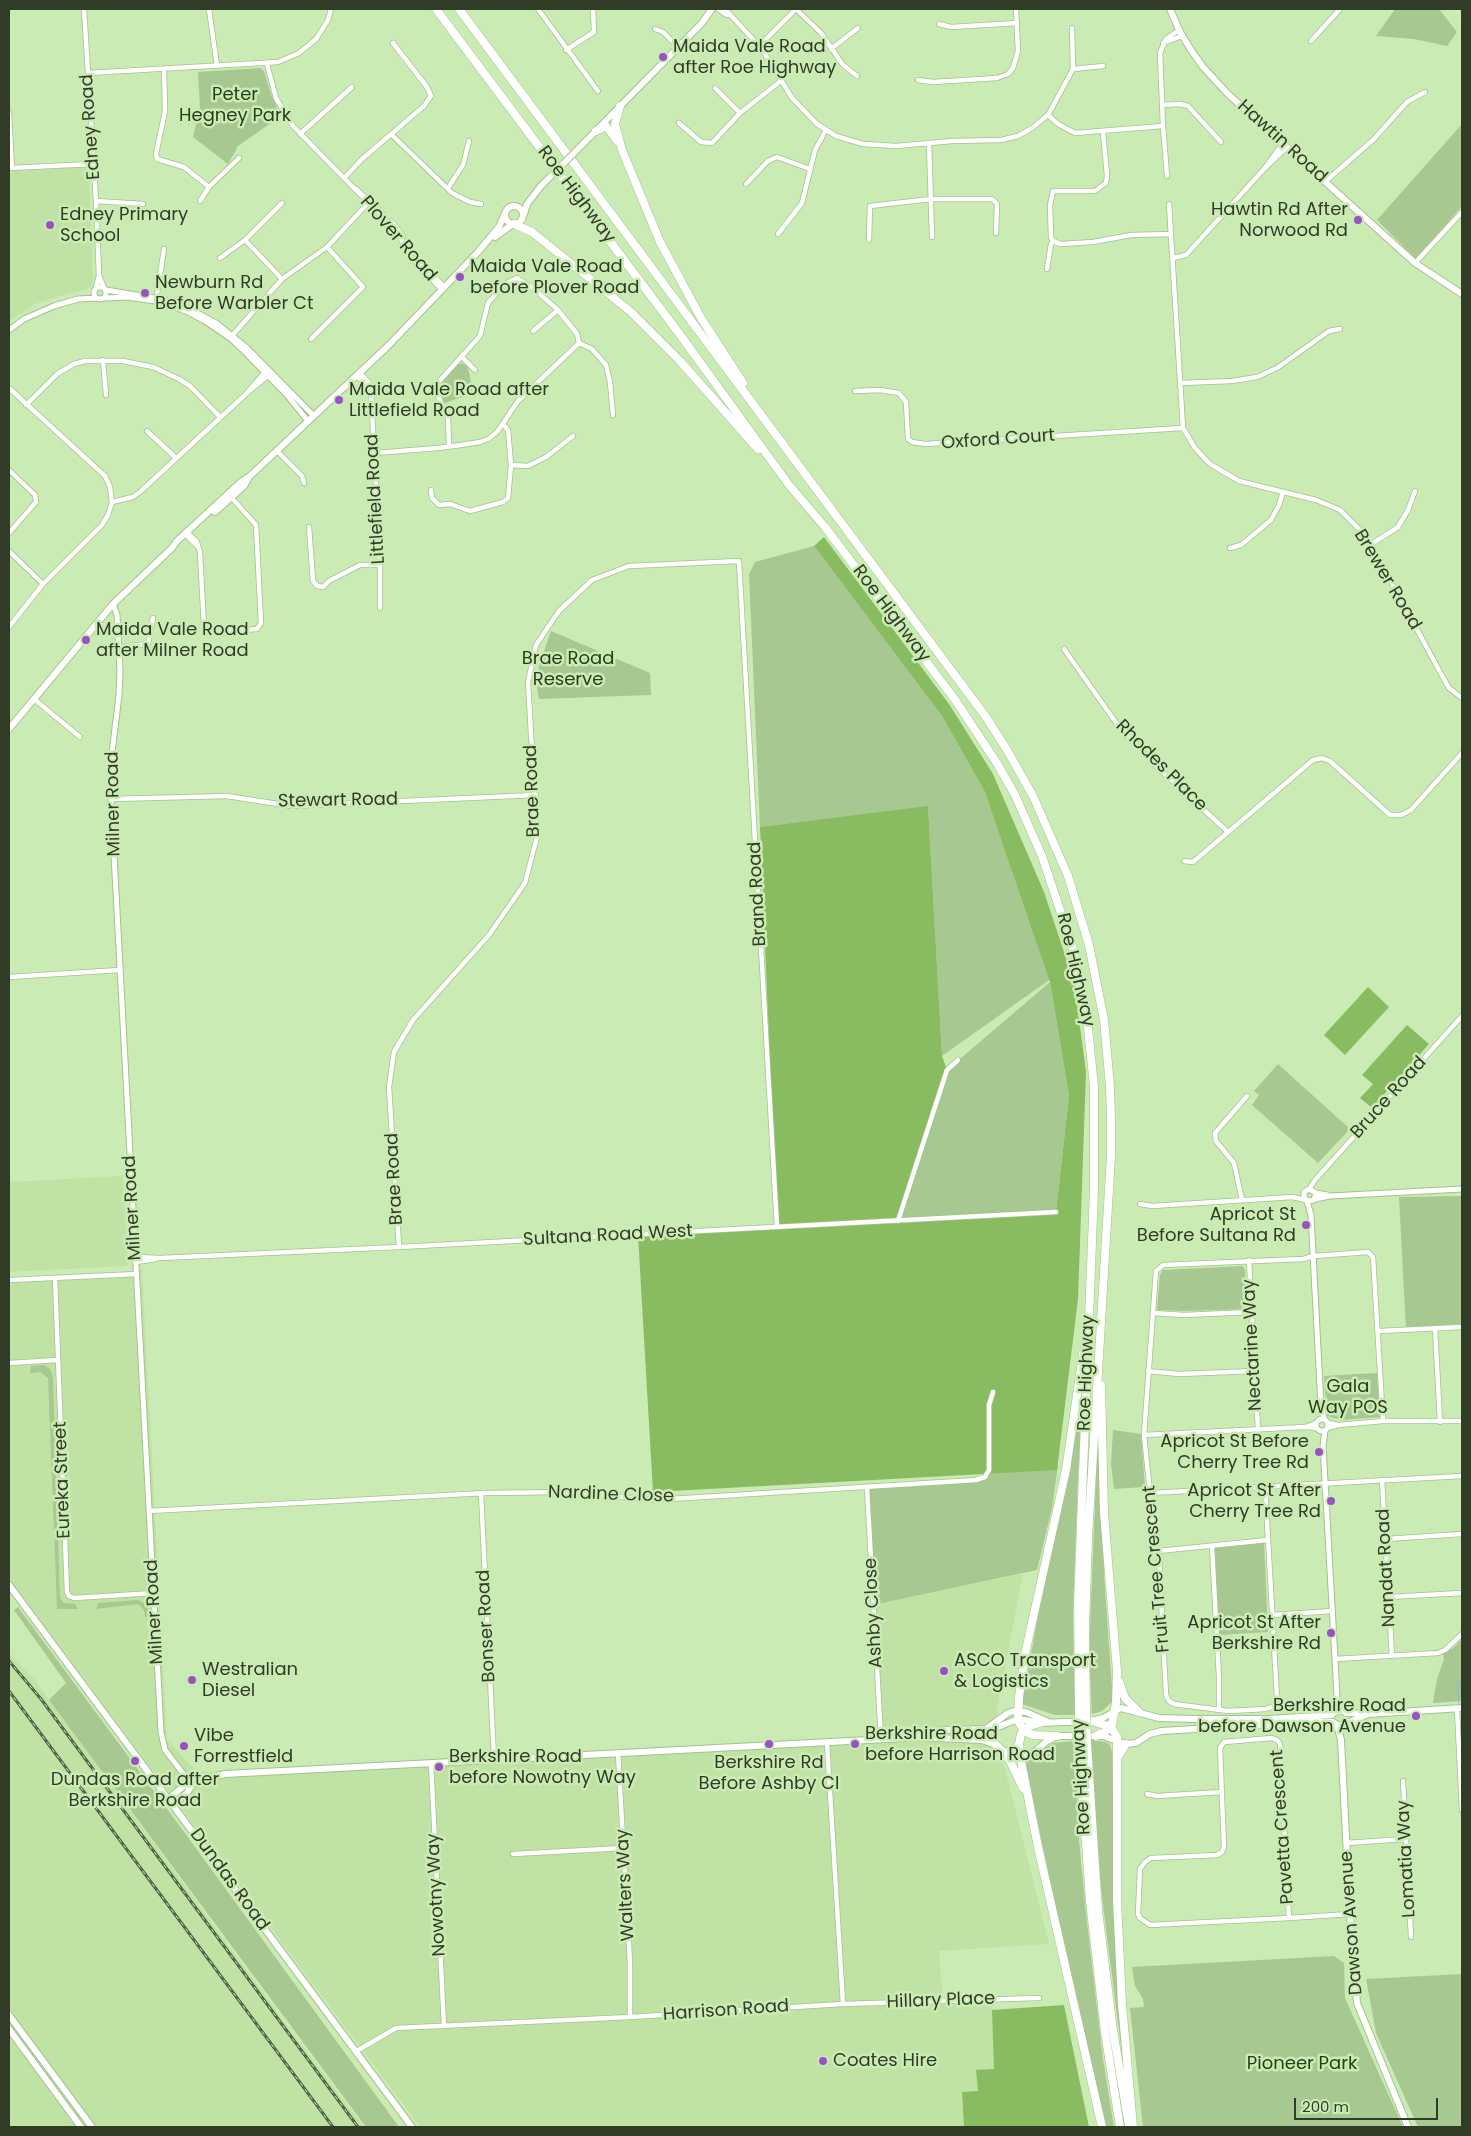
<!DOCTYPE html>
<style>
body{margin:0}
#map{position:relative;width:1471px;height:2136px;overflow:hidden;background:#cbebb4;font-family:Poppins,sans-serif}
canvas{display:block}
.frame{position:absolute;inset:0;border:10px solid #303c26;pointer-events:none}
.scale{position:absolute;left:1294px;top:2098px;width:144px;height:22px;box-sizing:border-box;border:2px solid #303c26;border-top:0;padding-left:6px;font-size:15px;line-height:18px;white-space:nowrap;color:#303c26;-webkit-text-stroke:4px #cbebb4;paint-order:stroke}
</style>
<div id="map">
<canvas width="1471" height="2136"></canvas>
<div class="frame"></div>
<div class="scale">200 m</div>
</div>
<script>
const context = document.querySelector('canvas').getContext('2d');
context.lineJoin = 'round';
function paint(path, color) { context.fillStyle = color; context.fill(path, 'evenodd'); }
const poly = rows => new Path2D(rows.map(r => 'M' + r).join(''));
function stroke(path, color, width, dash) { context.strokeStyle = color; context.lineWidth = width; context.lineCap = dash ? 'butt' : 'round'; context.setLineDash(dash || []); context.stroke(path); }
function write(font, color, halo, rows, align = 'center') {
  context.font = font + ' Poppins,sans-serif'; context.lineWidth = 5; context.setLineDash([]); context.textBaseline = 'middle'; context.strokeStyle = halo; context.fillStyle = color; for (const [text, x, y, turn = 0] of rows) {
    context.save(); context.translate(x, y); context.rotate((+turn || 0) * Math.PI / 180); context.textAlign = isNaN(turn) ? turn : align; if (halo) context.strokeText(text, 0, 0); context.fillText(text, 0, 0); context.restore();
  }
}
paint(poly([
 [89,167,93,284,86,290,70,293,35,304,9,321,9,171],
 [123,1176,128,1266,9,1272,9,1182],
 [142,1270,167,1740,197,1772,880,1736,873,1605,1023,1574,997,1709,998,1741,1049,1944,939,1951,943,2001,992,2000,994,2069,978,2091,962,2092,964,2127,420,2127,9,1578,9,1282],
 [9,1654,34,1679,291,2031,364,2127,9,2127]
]), '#c0e3a5');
paint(poly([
 [1395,9,1439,9,1457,32,1447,46,1414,39,1376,36],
 [260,68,264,71,271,94,281,116,238,146,228,164,193,137,200,107,198,72],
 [1462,124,1462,206,1416,259,1377,220],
 [462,363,468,367,473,393,445,403,436,390,437,385,457,365],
 [814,546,942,716,985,792,1052,978,942,1056,928,807,760,827,749,574,755,562],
 [551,631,650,673,651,695,539,699,536,683,539,665],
 [1050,982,1069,1096,1056,1212,898,1221,947,1070],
 [1278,1064,1350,1129,1318,1163,1252,1105,1259,1095,1254,1091],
 [1462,1196,1462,1327,1406,1329,1399,1197],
 [1243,1266,1245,1270,1248,1309,1184,1311,1157,1310,1160,1275,1163,1270],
 [1085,1357,1078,1478,1073,1612,1075,1715,1055,1715,1022,1704],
 [44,1365,50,1369,53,1377,60,1598,64,1603,75,1604,78,1609,57,1609,48,1378,40,1372,30,1373,31,1366],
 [1377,1373,1380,1417,1341,1420,1327,1416,1324,1376],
 [1100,1376,1104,1575,1113,1701,1102,1711,1092,1714,1089,1653],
 [1113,1430,1141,1434,1145,1487,1114,1489,1111,1464],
 [1058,1465,1052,1508,1037,1570,873,1605,867,1488,976,1480,988,1472],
 [1264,1543,1268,1632,1219,1635,1215,1548],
 [138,1600,147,1605,149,1617,145,1617,144,1610,138,1604,96,1609,98,1603],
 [18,1607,187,1836,399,2127,366,2127,49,1700,66,1683,14,1610],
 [1462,1639,1462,1701,1433,1703,1437,1679,1444,1659,1443,1653,1452,1649],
 [1091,1740,1106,1742,1110,1745,1112,1752,1117,1967,1123,2062,1101,1889,1093,1803],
 [1075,1741,1078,1829,1086,1914,1103,2059,1114,2127,1104,2127,1062,1939,1025,1761,1053,1743],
 [1334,1956,1344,1963,1345,1998,1403,2127,1143,2127,1130,2008,1144,2007,1143,1999,1135,1986,1132,1967],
 [1462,1974,1462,2127,1418,2127,1376,2033,1366,1979]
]), '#a8c891');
paint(poly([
 [824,537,949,704,993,774,1044,892,1074,982,1086,1072,1078,1299,1057,1470,653,1492,638,1235,777,1227,760,827,928,806,942,1056,947,1070,898,1221,1056,1212,1069,1096,1050,982,985,792,942,716,814,546],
 [1368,987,1389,1007,1345,1055,1324,1035],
 [1407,1025,1429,1044,1372,1108,1360,1098,1373,1084,1362,1075],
 [1064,2005,1089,2127,964,2127,962,2092,978,2091,976,2070,994,2069,992,2010]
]), '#89bb60');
stroke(poly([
 [1459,1704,1458,1692,1462,1674]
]), '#83b9f7', 1);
const minor = poly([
 [84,9,96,201,99,275,96,288],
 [209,9,217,66],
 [538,9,598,91],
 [718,9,725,14,729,15],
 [725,9,762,49,792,98,817,124,836,136,863,144,896,146,952,141,1001,140,1018,136,1032,128,1048,115,1073,69,1072,28],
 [796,9,821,33,843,65,857,76],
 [939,24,951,27,1017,23],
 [655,29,663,32,678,47],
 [1311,41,1340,9],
 [1163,43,1182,36],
 [759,46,796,9],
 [831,49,858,28],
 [566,50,594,32,593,9],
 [267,64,276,98,293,126,398,233,409,255,442,290],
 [164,69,165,111,156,154,157,159,184,167,209,187],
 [1073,69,1103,66],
 [88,73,278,62,299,53,316,39,328,20,331,9],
 [918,80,933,82,997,78,1008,74,1013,68,1018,51,1016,9],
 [715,88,740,113],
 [1162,105,1180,104,1188,106,1221,142],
 [9,113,12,168],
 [1048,115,1058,124,1075,133,1163,126],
 [679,123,701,142,712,143,740,113,782,80],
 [1103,132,1107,175,1106,183,1095,191,1053,191,1050,205,1051,238,1055,242,1061,244,1093,242,1131,235,1171,234],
 [300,134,352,87],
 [392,135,452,193,470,202,481,204],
 [929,143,932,237],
 [9,168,93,164],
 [1265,168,1287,147],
 [1167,176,1163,126,1160,53,1166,39,1179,30],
 [345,177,362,159,424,106,431,96,427,87,393,43],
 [1326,181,1374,139,1407,102,1425,92],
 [746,184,768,161,777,157,810,169],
 [448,188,463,165,469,141],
 [356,189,383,214],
 [96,201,143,204],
 [200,201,209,187,239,158],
 [1169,204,1183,428,1195,448,1210,464,1239,481,1316,500,1340,510,1360,530,1375,552,1440,672,1449,688,1462,698],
 [391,221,403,236],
 [778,234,802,203,815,150,826,130],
 [245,240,282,279],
 [869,240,870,206,931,199,992,199,997,204,996,233],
 [220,258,245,240,282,203],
 [1173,258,1186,255,1264,169,1283,143],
 [1415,263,1462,212],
 [422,266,445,287],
 [1047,269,1051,244,1054,241],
 [99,275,104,288],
 [156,300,164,249],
 [533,331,558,310],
 [231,337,282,279,327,247,370,201],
 [311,339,363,287,327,247],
 [579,343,592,349,606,365,610,382,613,415],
 [461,356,475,370],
 [103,360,106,395],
 [360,373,371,385,371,391,380,565,380,608],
 [357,376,370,390],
 [1181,383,1232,381,1257,377,1277,368,1329,331,1340,329],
 [9,388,105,476,110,487,112,502,108,515,102,525,43,584,9,627],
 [249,390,267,370],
 [855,391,880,390,899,393,906,402,908,439,912,442,925,444,1183,428],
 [26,405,57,374,74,364,85,361,123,361,153,367,179,379,190,386,220,417],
 [147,431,176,458],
 [277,451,302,476,304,483],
 [375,453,438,448,461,445,480,442,488,439,497,432,518,401,579,343,577,334,558,310,534,289,517,278,506,283,488,303,480,336,434,387,448,418,449,446],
 [511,465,528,466,546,457,573,436],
 [9,470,35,495,36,502,9,533],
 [431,490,432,498,439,505,450,504,470,511,503,502,508,498,511,465,508,430,503,424],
 [112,502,133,497,141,491,247,393,270,374],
 [309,527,313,581,317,586,323,587,329,581,360,565,380,565],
 [187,532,197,542,200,553,204,627,208,631,213,633,257,629,261,623,256,525,231,497],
 [185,534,198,547],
 [1370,545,1398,527,1408,510,1415,491],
 [1230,548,1241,545,1271,520,1279,505,1283,492],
 [9,551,43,584],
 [118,647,148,644,153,618],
 [1064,649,1117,724,1157,767,1227,831],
 [34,699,80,737],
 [111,799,227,796,291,806,536,795],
 [1184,861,1193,862,1313,760,1322,758,1330,761,1390,815,1401,815,1411,810,1462,753],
 [9,977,120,970],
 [1309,1189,1315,1180,1462,1016],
 [1242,1200,1234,1163,1216,1141,1215,1133,1247,1096],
 [1140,1204,1152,1206,1293,1197,1305,1200],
 [898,1221,947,1070,958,1060],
 [399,1247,389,1087,394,1052,413,1020,489,935,525,883,537,837,528,682,536,645,559,611,592,580,629,566,739,561,777,1227],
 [136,1257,160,1258,399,1247,1056,1212],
 [1249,1260,1258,1430],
 [136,1262,156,1259],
 [55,1279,67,1592,69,1596,74,1598,154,1593],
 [9,1280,137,1274],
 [1153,1313,1184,1315,1252,1312],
 [1435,1328,1440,1422],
 [1379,1331,1462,1327],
 [9,1363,58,1360],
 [1148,1371,1179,1374,1255,1371],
 [1328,1423,1338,1425],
 [1306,1427,1316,1423],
 [1327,1428,1339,1425,1383,1421,1462,1421],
 [1144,1435,1305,1427,1317,1428],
 [1382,1480,1392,1656],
 [1265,1486,1277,1698,1274,1706,1266,1709,1228,1711,1174,1704,1169,1701,1166,1695,1159,1558,1154,1531,1144,1435,1156,1271,1163,1265,1303,1259,1314,1256,1368,1252,1373,1257,1383,1421],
 [867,1488,881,1739],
 [481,1493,494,1759],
 [1151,1493,1462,1476],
 [149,1511,485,1493,567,1492,654,1500,976,1480,985,1477,989,1470,989,1405,993,1392],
 [1386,1539,1462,1534],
 [1212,1547,1219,1677,1219,1710],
 [1158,1551,1268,1540],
 [1389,1597,1462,1593],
 [1272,1615,1333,1611],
 [1335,1659,1438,1653,1445,1650,1462,1634],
 [1274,1706,1285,1709,1317,1707],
 [1457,1709,1462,1810],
 [618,1753,630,1962,630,2017],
 [431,1763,444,2026],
 [1403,1781,1411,1937],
 [1147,1794,1157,1796,1222,1792],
 [1346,1843,1405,1839],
 [513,1854,624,1848],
 [1289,1918,1280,1744,1277,1740,1272,1738,1224,1742,1220,1748,1224,1847,1222,1852,1217,1855,1151,1858,1145,1862,1140,1869,1138,1914,1140,1918,1150,1925,1289,1918,1350,1914],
 [843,2004,1039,1998],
 [355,2052,396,2028,630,2017,843,2004,827,1743]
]);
const tertiary = poly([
 '94 293a6 6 0 1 1 12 0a6 6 0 1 1-12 0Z',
 [106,290,166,300,190,309,216,323,247,348,314,416],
 [105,298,127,297,155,301,186,311,205,321,230,338,244,351,287,395,308,421],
 [9,330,24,319,54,306,78,299,97,298],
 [113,604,117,615,120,671,119,695,112,753,111,799,161,1732,165,1750,192,1785],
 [1316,1193,1314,1200,1308,1201,1304,1198,1304,1192,1309,1189,1316,1193,1327,1195],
 [1315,1199,1330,1196,1462,1189],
 [1307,1201,1311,1215,1321,1406,1324,1419],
 '1316 1425a6 6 0 1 1 12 0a6 6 0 1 1-12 0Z',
 [1325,1430,1323,1446,1335,1659,1337,1697,1335,1712]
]);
const secondary = poly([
 [1170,9,1180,32,1191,50,1203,67,1228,94,1415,263,1462,294],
 [583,144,702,23,712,9],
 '505 215a9 9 0 1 1 18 0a9 9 0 1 1-18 0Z',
 [524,214,527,204,541,186],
 [495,237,513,224],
 [215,512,244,486,248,479],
 [9,729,113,604,172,548,177,541,242,481,250,476,389,345,477,253,499,227,505,213],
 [9,1585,412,2127],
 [1332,1715,1335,1712,1342,1710,1346,1713,1368,1714,1462,1708],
 [1337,1725,1341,1740,1350,1914,1357,2003,1408,2127],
 [986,1729,1008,1713,1014,1711,1026,1712,1048,1722],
 [914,1737,982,1740,996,1745,1009,1754,1021,1757,1034,1752,1047,1741,1057,1736,1103,1736,1126,1744,1136,1743,1150,1734,1161,1731,1314,1722,1333,1722,1337,1725,1343,1725,1368,1714],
 [168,1799,184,1786,204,1779,225,1774,906,1738,942,1730,993,1729,1018,1719,1040,1723,1092,1721,1103,1718,1121,1708,1159,1718,1193,1719,1270,1719,1332,1715],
 [173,1805,187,1793,192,1785],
 [9,2015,92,2127],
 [9,2029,81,2127]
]);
const motorway = poly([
 [436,9,681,336,789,485,825,527,956,701,998,765,1015,795,1042,856,1073,949,1087,1019,1094,1086,1094,1190,1078,1602,1079,1713],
 [459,9,986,717,1007,750,1033,796,1068,876,1089,945,1104,1020,1110,1086,1111,1121,1111,1156,1088,1538,1085,1627,1086,1712],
 [620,106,615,124,622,150,660,242,701,318,743,383],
 [596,131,606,126,617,141],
 [514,224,532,232,631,312,680,361,758,449],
 [1119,1681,1125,1698,1139,1712],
 [1092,1721,1111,1727,1117,1737,1117,1900,1122,2004,1133,2127],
 [1040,1723,1029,1726,1021,1734,1019,1744,1021,1761,1038,1847,1102,2127],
 [1057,1736,1033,1735,1024,1731,1018,1721,1019,1697,1025,1654,1066,1470,1083,1354],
 [1096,1736,1105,1732,1112,1725,1116,1703,1117,1671,1104,1513,1101,1385],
 [1079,1743,1090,1901,1105,2032,1120,2127],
 [1087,1743,1098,1910,1113,2030,1129,2126],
 [996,1745,1009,1759,1023,1788],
 [1118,1757,1126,1744]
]);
stroke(minor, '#a3c28c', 6);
stroke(tertiary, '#a3c28c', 7);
stroke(secondary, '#a3c28c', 8);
stroke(motorway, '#a3c28c', 9);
stroke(minor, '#fff', 4.5);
stroke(tertiary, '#fff', 5);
stroke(secondary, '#fff', 6);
stroke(motorway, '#fff', 8);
const rail = poly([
 [9,1661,41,1699,358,2127],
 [9,1691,333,2127]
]);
stroke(rail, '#546547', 3);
stroke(rail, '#cbebb4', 1, [4]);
const secondaryBridge = poly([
 [541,186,583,144]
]);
const motorwayBridge = poly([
 [1086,1712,1087,1743],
 [1079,1713,1079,1743]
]);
stroke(secondaryBridge, '#a3c28c', 8, []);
stroke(motorwayBridge, '#a3c28c', 9, []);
stroke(secondaryBridge, '#fff', 6);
stroke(motorwayBridge, '#fff', 8);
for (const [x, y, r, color] of [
 [663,57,5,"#9b51c3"],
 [1358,220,5,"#9b51c3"],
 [50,225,5,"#9b51c3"],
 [460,277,5,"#9b51c3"],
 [145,293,5,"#9b51c3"],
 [339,400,5,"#9b51c3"],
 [86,640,5,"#9b51c3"],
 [1306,1225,5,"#9b51c3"],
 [1319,1452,5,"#9b51c3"],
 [1331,1501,5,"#9b51c3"],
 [1331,1633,5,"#9b51c3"],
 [944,1671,5,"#9b51c3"],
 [192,1680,5,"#9b51c3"],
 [1416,1716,5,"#9b51c3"],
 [769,1744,5,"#9b51c3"],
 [855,1744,5,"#9b51c3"],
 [184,1746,5,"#9b51c3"],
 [135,1761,5,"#9b51c3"],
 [439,1767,5,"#9b51c3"],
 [823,2061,5,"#9b51c3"]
]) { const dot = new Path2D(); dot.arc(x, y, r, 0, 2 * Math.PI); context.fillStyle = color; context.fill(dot); stroke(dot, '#cbebb4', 2); }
write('18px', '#303c26', '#cbebb4', [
 ["Maida Vale Road",673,47],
 ["after Roe Highway",673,68],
 ["Hawtin Rd After",1348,210,"right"],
 ["Norwood Rd",1348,231,"right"],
 ["Edney Primary",60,215],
 ["School",60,236],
 ["Maida Vale Road",470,267],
 ["before Plover Road",470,288],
 ["Newburn Rd",155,283],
 ["Before Warbler Ct",155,304],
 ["Maida Vale Road after",349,390],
 ["Littlefield Road",349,411],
 ["Maida Vale Road",96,630],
 ["after Milner Road",96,651],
 ["Apricot St",1296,1215,"right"],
 ["Before Sultana Rd",1296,1236,"right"],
 ["Apricot St Before",1309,1442,"right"],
 ["Cherry Tree Rd",1309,1463,"right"],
 ["Apricot St After",1321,1491,"right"],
 ["Cherry Tree Rd",1321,1512,"right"],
 ["Apricot St After",1321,1623,"right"],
 ["Berkshire Rd",1321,1644,"right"],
 ["ASCO Transport",954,1661],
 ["& Logistics",954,1682],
 ["Westralian",202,1670],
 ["Diesel",202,1691],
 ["Berkshire Road",1406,1706,"right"],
 ["before Dawson Avenue",1406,1727,"right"],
 ["Berkshire Road",865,1734],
 ["before Harrison Road",865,1755],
 ["Vibe",194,1736],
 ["Forrestfield",194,1757],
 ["Berkshire Road",449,1757],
 ["before Nowotny Way",449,1778],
 ["Berkshire Rd",769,1763,"center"],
 ["Before Ashby Cl",769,1784,"center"],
 ["Dundas Road after",135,1780,"center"],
 ["Berkshire Road",135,1801,"center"],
 ["Coates Hire",833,2061]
], 'left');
write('18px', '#293d18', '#cbebb4', [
 ["Peter",235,95],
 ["Hegney Park",235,116],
 ["Brae Road",568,659],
 ["Reserve",568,680],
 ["Gala",1348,1387],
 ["Way POS",1348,1408],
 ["Pioneer Park",1302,2064]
]);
write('18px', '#303c26', '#cbebb4', [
 ["Edney Road",91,127,-94],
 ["Hawtin Road",1282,142,42],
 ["Roe Highway",576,195,53],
 ["Plover Road",398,239,49],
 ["Oxford Court",998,440,-4],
 ["Littlefield Road",376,499,-93],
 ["Brewer Road",1387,580,59],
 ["Roe Highway",891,614,53],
 ["Rhodes Place",1161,766,45],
 ["Brae Road",533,791,-92],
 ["Stewart Road",338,801,-1],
 ["Milner Road",114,804,-91],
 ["Brand Road",758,894,-93],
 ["Roe Highway",1075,970,77],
 ["Bruce Road",1389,1098,-48],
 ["Brae Road",395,1179,-93],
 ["Milner Road",133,1208,-93],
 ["Sultana Road West",608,1236,-3],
 ["Nectarine Way",1253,1345,-93],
 ["Roe Highway",1087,1373,-88],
 ["Eureka Street",63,1480,-92],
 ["Nardine Close",611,1495,2],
 ["Nandat Road",1387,1568,-93],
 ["Fruit Tree Crescent",1157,1569,-95],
 ["Milner Road",155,1612,-93],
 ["Ashby Close",874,1613,-93],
 ["Bonser Road",487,1626,-93],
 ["Roe Highway",1082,1777,-93],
 ["Pavetta Crescent",1283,1827,-94],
 ["Lomatia Way",1407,1859,-93],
 ["Dundas Road",229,1880,54],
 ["Walters Way",626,1885,-93],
 ["Nowotny Way",437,1895,-93],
 ["Dawson Avenue",1352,1923,-94],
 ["Hillary Place",941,2001,-2],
 ["Harrison Road",726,2011,-4]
]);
</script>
